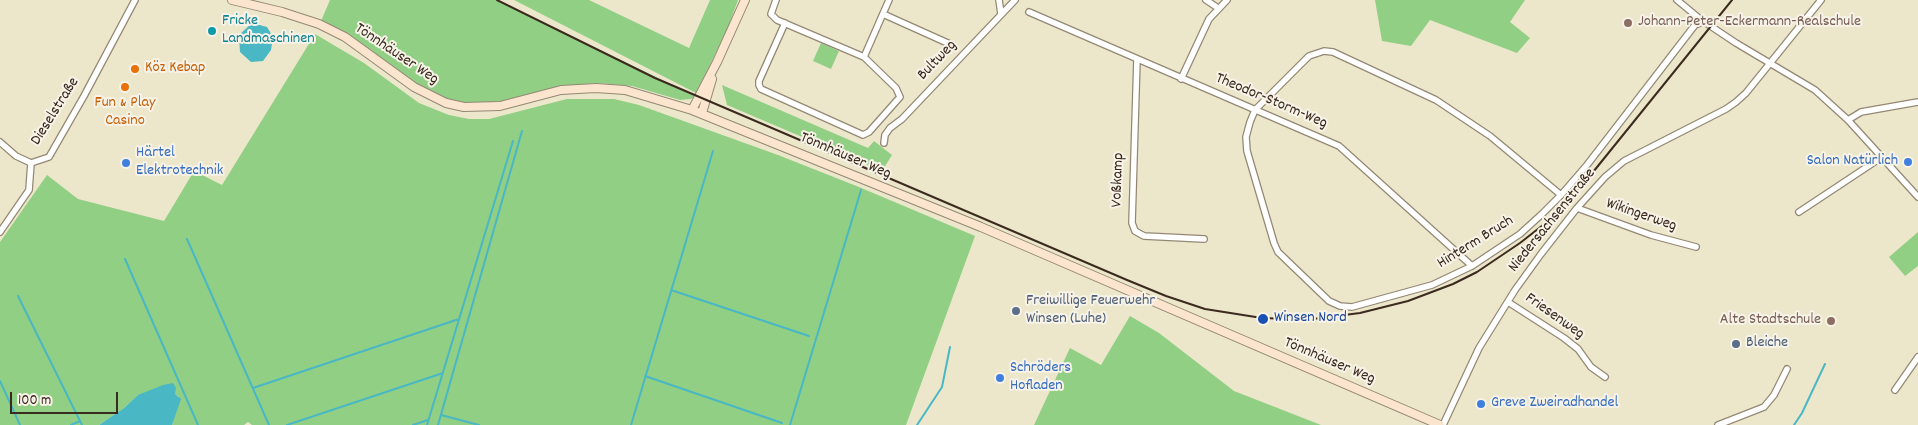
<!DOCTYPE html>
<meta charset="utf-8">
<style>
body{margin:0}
#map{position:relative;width:1918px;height:425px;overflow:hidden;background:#ece7cb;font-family:Dekko,sans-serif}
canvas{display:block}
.scale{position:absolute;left:10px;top:392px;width:108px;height:22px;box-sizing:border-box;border:2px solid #3b2a1e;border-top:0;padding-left:6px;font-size:15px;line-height:18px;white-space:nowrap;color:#3b2a1e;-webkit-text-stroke:4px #f7f3e8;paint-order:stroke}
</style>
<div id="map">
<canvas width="1918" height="425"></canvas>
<div class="scale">100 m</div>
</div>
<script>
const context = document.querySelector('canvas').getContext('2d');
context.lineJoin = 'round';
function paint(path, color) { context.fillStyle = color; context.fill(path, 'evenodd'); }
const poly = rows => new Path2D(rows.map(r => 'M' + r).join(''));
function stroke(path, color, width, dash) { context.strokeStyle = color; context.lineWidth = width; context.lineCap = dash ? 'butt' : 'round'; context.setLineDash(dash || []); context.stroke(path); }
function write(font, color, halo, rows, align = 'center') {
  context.font = font + ' Dekko,sans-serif'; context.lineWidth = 4; context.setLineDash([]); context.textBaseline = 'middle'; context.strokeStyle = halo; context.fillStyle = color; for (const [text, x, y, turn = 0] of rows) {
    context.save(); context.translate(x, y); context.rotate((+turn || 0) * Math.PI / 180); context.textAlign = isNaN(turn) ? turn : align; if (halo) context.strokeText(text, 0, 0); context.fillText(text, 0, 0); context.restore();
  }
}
paint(poly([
 [330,0,497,0,695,96,691,99,680,100,632,86,597,83,562,86,501,103,466,104,447,99,416,84,346,34,321,21],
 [514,0,589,0,689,48,710,0,738,0,727,30,696,93],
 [1375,0,1525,0,1510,22,1530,38,1517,53,1430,20,1411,46,1382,41],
 [315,34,364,63,419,103,449,115,469,119,489,119,567,99,614,99,639,105,778,155,859,187,975,236,906,425,252,425,248,422,244,425,172,425,179,397,175,394,138,395,124,408,99,425,0,425,0,242,47,175,78,199,164,221,194,171,222,185],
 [821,43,839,51,831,69,813,61],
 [722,85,868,148,874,141,892,155,882,171,727,105],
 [1918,232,1918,266,1905,276,1889,257],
 [1130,316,1159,333,1234,391,1321,425,1034,425,1070,348,1101,365]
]), '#91cf85');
paint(poly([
 [252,23,267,27,273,37,271,50,263,61,251,62,240,52,239,35],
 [173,383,176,388,175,394,181,399,172,425,99,425,124,408,138,395,163,385]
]), '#49b7c4');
stroke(poly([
 [187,239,269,425],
 [125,259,198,425],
 [671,290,809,336],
 [18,296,82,425],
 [645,376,782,423],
 [0,381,20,425],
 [253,388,459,319],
 [441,415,479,425],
 [71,425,80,421],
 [287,425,443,373],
 [413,425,428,420],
 [427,425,513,141],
 [438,425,522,131],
 [631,425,713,151],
 [790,425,861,190],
 [917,425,942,387,950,347],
 [1794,425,1802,413,1825,364]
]), '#49b7c4', 2);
const street = poly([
 [776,0,771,14,777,20,864,57],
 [999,0,1001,14],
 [1206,0,1218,8],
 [1677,0,1700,19,1736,43,1815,90,1848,120,1918,197],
 [1029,12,1339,146,1472,266],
 [883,14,952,45],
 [785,23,759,81,759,85,761,89,863,135,869,132,900,97,896,88,864,57,889,0],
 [1137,59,1132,223,1135,231,1144,236,1204,239],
 [1181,79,1209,19,1227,0],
 [1848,120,1861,112,1918,102],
 [0,142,16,156,31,163],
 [884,143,885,135,890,128,902,119,1015,0],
 [1561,195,1490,136,1436,100,1333,52,1324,51,1309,56,1255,110,1250,122,1246,137,1247,151,1274,243,1278,252,1329,301,1340,306,1352,307,1432,285,1472,266,1520,234,1542,214,1561,195,1587,165,1695,25,1700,23,1700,19],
 [1577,208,1651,235,1696,247],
 [1799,212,1882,157],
 [0,232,29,190,31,163,49,157,84,96,135,0],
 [1508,302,1564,338,1578,349,1591,367,1605,377],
 [1895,390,1918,357],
 [1443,425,1479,348,1515,290,1541,254,1577,208,1605,177,1624,161,1726,109,1736,102,1746,93,1821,0],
 [1718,425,1764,407,1774,395,1787,369]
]);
const secondary = poly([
 [232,0,282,12,319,24,345,37,414,87,446,103,464,107,500,106,561,90,596,88,625,90,692,110,981,227,1440,425],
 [692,110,717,62,745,0],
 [702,113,712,79]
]);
stroke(street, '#948874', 8);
stroke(secondary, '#948874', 10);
stroke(street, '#fff', 5.5);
stroke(secondary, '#fbe5cf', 8);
stroke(poly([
 [497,0,655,78,1127,280,1166,296,1205,309,1262,318,1290,319,1313,319,1360,313,1408,301,1453,284,1477,272,1520,243,1543,225,1585,182,1732,0]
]), '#3b2a1e', 2);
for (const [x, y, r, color] of [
 [1628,23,5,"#8d6e63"],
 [212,31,5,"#0f9aa8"],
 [135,69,5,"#e8710a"],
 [125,87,5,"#e8710a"],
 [1908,162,5,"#3f7fe0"],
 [126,163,5,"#3f7fe0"],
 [1016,311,5,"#5c6f8a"],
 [1263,319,6,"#1a4fb4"],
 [1831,321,5,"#8d6e63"],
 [1736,344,5,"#5c6f8a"],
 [1000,378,5,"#3f7fe0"],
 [1481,404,5,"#3f7fe0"]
]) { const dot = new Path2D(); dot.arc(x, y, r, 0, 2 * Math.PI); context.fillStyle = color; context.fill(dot); stroke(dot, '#f7f3e8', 2); }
write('16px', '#0d838f', '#f7f3e8', [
 ["Fricke",222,22],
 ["Landmaschinen",222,40]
], 'left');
write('16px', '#785e54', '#f7f3e8', [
 ["Johann-Peter-Eckermann-Realschule",1638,23],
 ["Alte Stadtschule",1821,321,"right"]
], 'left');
write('16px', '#3b2a1e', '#f7f3e8', [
 ["Tönnhäuser Weg",396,55,34],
 ["Bultweg",938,61,-46],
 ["Theodor-Storm-Weg",1271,102,23],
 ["Dieselstraße",56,112,-58],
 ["Tönnhäuser Weg",845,157,23],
 ["Voßkamp",1119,180,-88],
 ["Wikingerweg",1641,216,19],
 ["Niedersachsenstraße",1553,221,-51],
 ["Hinterm Bruch",1476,243,-32],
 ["Friesenweg",1554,317,35],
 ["Tönnhäuser Weg",1329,362,23]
]);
write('16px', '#c56008', '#f7f3e8', [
 ["Köz Kebap",145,69],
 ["Fun & Play",125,104,"center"],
 ["Casino",125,122,"center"]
], 'left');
write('16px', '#366cbe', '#f7f3e8', [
 ["Härtel",136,154],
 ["Elektrotechnik",136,172],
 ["Salon Natürlich",1898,162,"right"],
 ["Schröders",1010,369],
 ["Hofladen",1010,387],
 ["Greve Zweiradhandel",1491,404]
], 'left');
write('16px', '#4e5e75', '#f7f3e8', [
 ["Freiwillige Feuerwehr",1026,302],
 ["Winsen (Luhe)",1026,320],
 ["Bleiche",1746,344]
], 'left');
write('16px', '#164399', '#f7f3e8', [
 ["Winsen Nord",1274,319]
], 'left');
</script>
